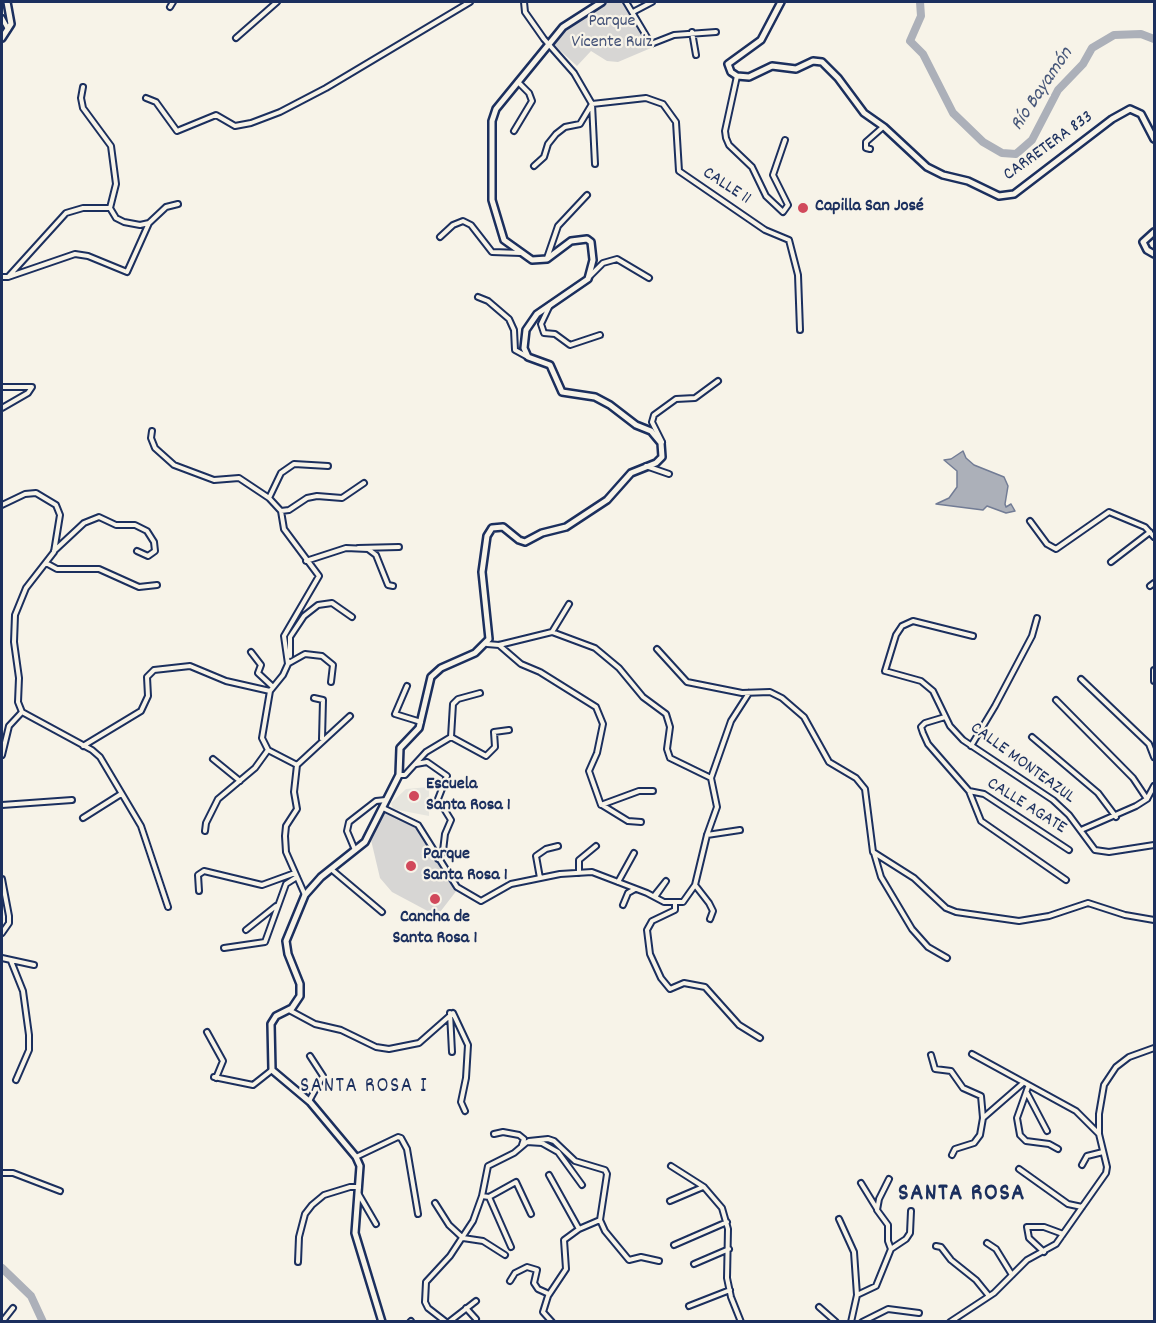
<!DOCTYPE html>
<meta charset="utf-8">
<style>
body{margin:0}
#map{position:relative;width:1156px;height:1323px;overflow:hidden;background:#f7f3e8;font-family:Dekko,sans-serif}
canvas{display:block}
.frame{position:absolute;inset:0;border:3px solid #1b2f5e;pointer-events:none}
</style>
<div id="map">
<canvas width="1156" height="1323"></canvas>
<div class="frame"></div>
</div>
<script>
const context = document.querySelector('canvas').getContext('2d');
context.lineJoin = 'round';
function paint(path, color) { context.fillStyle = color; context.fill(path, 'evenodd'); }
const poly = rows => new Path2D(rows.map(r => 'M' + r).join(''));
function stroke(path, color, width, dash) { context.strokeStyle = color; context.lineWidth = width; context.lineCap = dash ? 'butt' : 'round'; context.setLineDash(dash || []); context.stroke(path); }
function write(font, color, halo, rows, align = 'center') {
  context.font = font + ' Dekko,sans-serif'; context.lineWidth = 4.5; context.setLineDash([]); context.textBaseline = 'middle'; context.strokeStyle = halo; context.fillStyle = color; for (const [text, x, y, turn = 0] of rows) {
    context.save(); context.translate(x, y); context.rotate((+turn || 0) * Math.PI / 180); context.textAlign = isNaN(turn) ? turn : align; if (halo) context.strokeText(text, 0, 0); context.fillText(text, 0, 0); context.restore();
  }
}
paint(poly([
 [429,787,429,816,393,809,391,803,406,789]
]), '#e6e5de');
paint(poly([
 [609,2,624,2,651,48,618,62,607,61,591,51,577,66,553,44,568,26],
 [384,812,419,828,451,884,457,890,437,916,392,892,380,878,371,840]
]), '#d7d6d4');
const water = poly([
 [963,451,966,458,974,465,1004,477,1008,486,1005,504,1006,507,1011,504,1015,511,1006,513,987,506,983,510,936,504,949,498,957,487,957,471,944,460,951,459,963,451]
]);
paint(water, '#acb0b9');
stroke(water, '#727c95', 1.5);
stroke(poly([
 [920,2,921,16,910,41,923,54,953,113,983,142,1002,153,1016,154,1032,140,1058,90,1083,64,1092,48,1114,35,1141,34,1154,39],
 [2,1268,31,1296,43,1322]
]), '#acb0b9', 8);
const street = poly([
 [524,2,525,12,544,39,574,73,592,104,595,164],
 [626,2,651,44,674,35,716,32],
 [170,7,173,2],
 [633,12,652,2],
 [2,18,8,29],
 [692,32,696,55],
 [236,38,277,2],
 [737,76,725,131,726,138,729,145,752,167,766,196,783,212,788,205,773,175,785,140],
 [83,87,81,98,83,108,111,146,116,184,110,208],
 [146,98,156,102,177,131,216,115,235,126,251,123,280,112,326,88,470,2],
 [514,131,532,101,529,93,518,82],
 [870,149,866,148,866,142,883,127],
 [534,166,544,157,548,144,556,134,565,127,580,124,592,104,646,98,663,104,676,122,679,171,765,230,789,240,798,275,800,330],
 [440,237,453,225,463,221,471,225,492,252,521,253],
 [547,258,558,226,587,195],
 [2,277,8,277,66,213,83,208,110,208,116,218,124,222,140,225,149,223],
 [8,277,75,254,88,256,127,272,149,223,166,207,178,204],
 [588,278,603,263,617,259,649,278],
 [478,297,488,301,509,319,514,330,515,350,526,356],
 [550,305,541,324,544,333,555,334,570,345,600,335],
 [2,387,32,387,28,393,2,408],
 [152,431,151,438,155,448,174,465,214,480,239,478,269,498,281,511,284,529,319,576,284,636,288,664,283,675,270,691,262,738,268,750,297,765,294,792,297,809,286,826,285,836,286,852,305,895],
 [662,442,652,422,654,415,676,399,695,398,718,381],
 [646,466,669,474],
 [269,498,281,473,294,464,328,466],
 [2,505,25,494,36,493,56,505,60,515,54,552,26,588,15,615,14,642,19,678,18,702,22,712,92,750,100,757,141,826,168,907],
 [281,511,289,510,307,498,317,496,342,498,364,483],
 [1030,521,1047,544,1056,549,1109,512,1145,527,1154,537],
 [358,548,399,547],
 [54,551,84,523,99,517,116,525,135,525,147,531,154,542,155,551,148,556,137,551],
 [306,561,346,548,368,549,376,555,388,585,393,586],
 [1111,562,1150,532],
 [46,563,57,569,99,569,139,587,157,585],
 [1150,586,1154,583],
 [552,632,569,604],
 [973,636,913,621,902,626,896,635,885,671,921,681,933,691,950,726,963,740,1053,800,1069,815,1095,850,1109,852,1154,845],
 [487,644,499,645,552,632,595,648,619,668,643,697,666,714,670,727,667,749,670,758,711,778],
 [499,645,521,664,540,672,596,707,603,724,597,753,589,771,601,805,639,791,653,791],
 [657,649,687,682,742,693,770,692,782,698,804,717,829,762,856,778,865,789,873,852,914,878,946,908,956,912,1019,921,1049,916,1088,903,1125,915,1154,920],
 [251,652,261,665,258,673,273,687],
 [290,656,290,637,304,616,318,605,332,603,352,617],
 [289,663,305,654,322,656,333,665,331,682],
 [1154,670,1154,681],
 [1081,679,1149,744,1154,757],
 [407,686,395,714,421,722],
 [314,698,323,700,322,739],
 [1056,700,1133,778,1147,799],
 [945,717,925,723,921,727,923,733,928,744,969,791,981,821,1066,880],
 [451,737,486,756,495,747,494,732,509,730],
 [1032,737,1098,793,1116,817],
 [83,746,141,711,148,696,147,677,154,670,190,666,226,681,270,691],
 [971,746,995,706,1032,636,1037,618],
 [2,755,9,726,22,712],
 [213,759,240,781],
 [416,764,427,762,447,776,438,799,451,820,445,834,443,851,438,859],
 [297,765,350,716],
 [399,775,405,775,426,752,451,737,453,704,458,699,480,693],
 [969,791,984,794,1069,850],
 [2,805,72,800],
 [602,805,628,821,641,822],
 [383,808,418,825,457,887,481,901,511,884,560,874,592,872,647,893,664,902,683,902,695,885,707,835,717,807,711,778,731,721,749,693],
 [83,818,121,794],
 [1081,830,1136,806,1147,799,1154,786],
 [205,831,206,823,218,799,255,768,268,750],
 [707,835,740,830],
 [355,850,347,831,349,822,376,801,386,800],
 [874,853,881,877,912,929,928,947,947,958],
 [331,869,382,912],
 [579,873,579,860,596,846],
 [540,878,536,856,546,849,558,846],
 [2,879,9,916,9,923,2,933],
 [618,882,634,853],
 [695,885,709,903,713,911,710,919],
 [199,891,198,875,204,871,262,885,295,873],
 [654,896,666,881,655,897],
 [675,904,675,910,652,921,647,930,650,954,661,978,670,989,684,983,705,987,739,1025,760,1038],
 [623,905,628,893,635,889],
 [246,930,276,906],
 [224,948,265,942,286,884,297,877],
 [2,958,34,965],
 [11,961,23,991,29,1035,29,1050,16,1080],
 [289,1010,315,1024,341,1030,376,1047,389,1049,419,1043,453,1013,468,1045,466,1078,461,1102,465,1111],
 [450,1013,452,1052],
 [207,1032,223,1061,216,1078],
 [972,1054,1076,1111,1099,1134],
 [931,1055,935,1069,951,1071,963,1088,981,1096,983,1118,980,1135,974,1143,955,1149,952,1155],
 [214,1077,253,1085,272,1070],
 [1028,1087,1017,1118,1020,1135,1026,1141,1049,1144,1058,1149],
 [1027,1093,1047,1131],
 [309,1101,323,1076,310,1056],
 [983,1118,1022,1084],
 [494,1134,503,1132,519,1135,524,1139,522,1145],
 [529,1141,548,1139,554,1141,575,1161,605,1170,607,1174,600,1220,579,1229,564,1240,566,1269,548,1296,543,1312,552,1322],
 [356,1157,398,1137,401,1138,407,1149,418,1214],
 [1082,1165,1087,1156,1103,1152],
 [671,1166,704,1187,722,1208,728,1229,727,1278,731,1297,741,1322],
 [1019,1169,1068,1204,1082,1207],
 [2,1173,13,1173,60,1191],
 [549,1175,579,1229],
 [889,1179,879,1199,877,1210,888,1225,888,1241,891,1249],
 [861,1183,877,1209],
 [358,1193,376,1224],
 [482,1196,489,1197,516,1182,531,1214],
 [489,1197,511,1247],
 [670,1201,703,1187],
 [435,1203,449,1225,463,1238,483,1241,505,1255],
 [839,1219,854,1252,857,1295],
 [600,1220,605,1231,629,1260,641,1257,659,1261],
 [987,1243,996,1249,1012,1275],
 [674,1245,727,1222],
 [936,1246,941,1247,951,1260,976,1280,989,1296],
 [1044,1252,1029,1238,1027,1227,1044,1227,1063,1234],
 [298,1262,299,1237,305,1214,312,1205,324,1195,350,1187,359,1187],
 [694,1264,729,1249],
 [510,1281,515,1273,527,1267,537,1270,534,1283,538,1289,549,1294],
 [689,1306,730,1290],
 [819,1307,836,1322],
 [466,1308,476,1319],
 [2,1322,13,1308],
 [410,1322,411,1321],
 [446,1322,428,1308,425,1302,426,1282,450,1256,473,1221,482,1196,488,1166,514,1153,527,1142,542,1143,558,1152,582,1185],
 [449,1322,476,1301],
 [851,1322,857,1295,876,1286,891,1249,906,1239,910,1233,911,1211],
 [862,1322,888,1309,919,1313],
 [950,1322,994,1293,1027,1260,1056,1244,1106,1173,1107,1167,1099,1134,1099,1114,1104,1085,1116,1067,1129,1057,1154,1048]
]);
const secondary = poly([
 [781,2,761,40,728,64,731,72,737,76,749,77,772,66,796,69,813,61,822,62,838,78,864,113,884,127,927,167,943,175,968,181,999,196,1014,194,1112,119,1130,109,1141,114,1154,139],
 [2,38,11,24,7,2],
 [1154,232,1143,242,1147,250,1154,254],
 [382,1322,355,1233,360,1166,356,1157,310,1102,272,1070,271,1024,276,1016,292,1008,300,996,300,984,288,954,286,941,305,895,321,877,365,842,368,836,399,775,400,748,419,728,431,677,441,668,475,653,489,639,482,572,487,536,492,528,503,527,519,540,525,542,542,533,566,527,607,500,631,473,656,463,662,457,661,443,651,431,636,425,610,405,595,397,562,392,550,365,528,357,524,348,526,330,537,314,588,279,593,260,591,242,587,239,571,241,547,259,532,260,504,240,492,200,492,121,496,109,563,27,602,2]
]);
stroke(street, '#1b2f5e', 8);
stroke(secondary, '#1b2f5e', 10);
stroke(street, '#f7f3e8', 4);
stroke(secondary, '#f7f3e8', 5);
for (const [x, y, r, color] of [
 [803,208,6,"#d1495b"],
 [414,796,6,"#d1495b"],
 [411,866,6,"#d1495b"],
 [435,899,6,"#d1495b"]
]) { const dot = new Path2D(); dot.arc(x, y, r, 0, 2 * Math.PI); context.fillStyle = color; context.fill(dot); stroke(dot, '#f7f3e8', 2); }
write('18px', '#415076', '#f7f3e8', [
 ["Parque",612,23],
 ["Vicente Ruiz",612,44]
]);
write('18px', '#1b2f5e', '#f7f3e8', [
 ["CARRETERA 833",1049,147,-36],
 ["CALLE 11",726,187,33],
 ["CALLE MONTEAZUL",1022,764,36],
 ["CALLE AGATE",1026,807,32]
]);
write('bold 18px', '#1b2f5e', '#f7f3e8', [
 ["Capilla San José",815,208],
 ["Escuela",426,786],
 ["Santa Rosa 1",426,807],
 ["Parque",423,856],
 ["Santa Rosa 1",423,877],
 ["Cancha de",435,919,"center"],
 ["Santa Rosa 1",435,940,"center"]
], 'left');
write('italic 20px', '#465679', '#f7f3e8', [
 ["Río Bayamón",1043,90,-56]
]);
context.letterSpacing = '1.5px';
write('21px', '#1b2f5e', '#f7f3e8', [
 ["SANTA ROSA I",364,1088]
]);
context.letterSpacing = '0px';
context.letterSpacing = '1.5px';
write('bold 24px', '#1b2f5e', '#f7f3e8', [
 ["SANTA ROSA",962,1196]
]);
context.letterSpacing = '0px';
</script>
